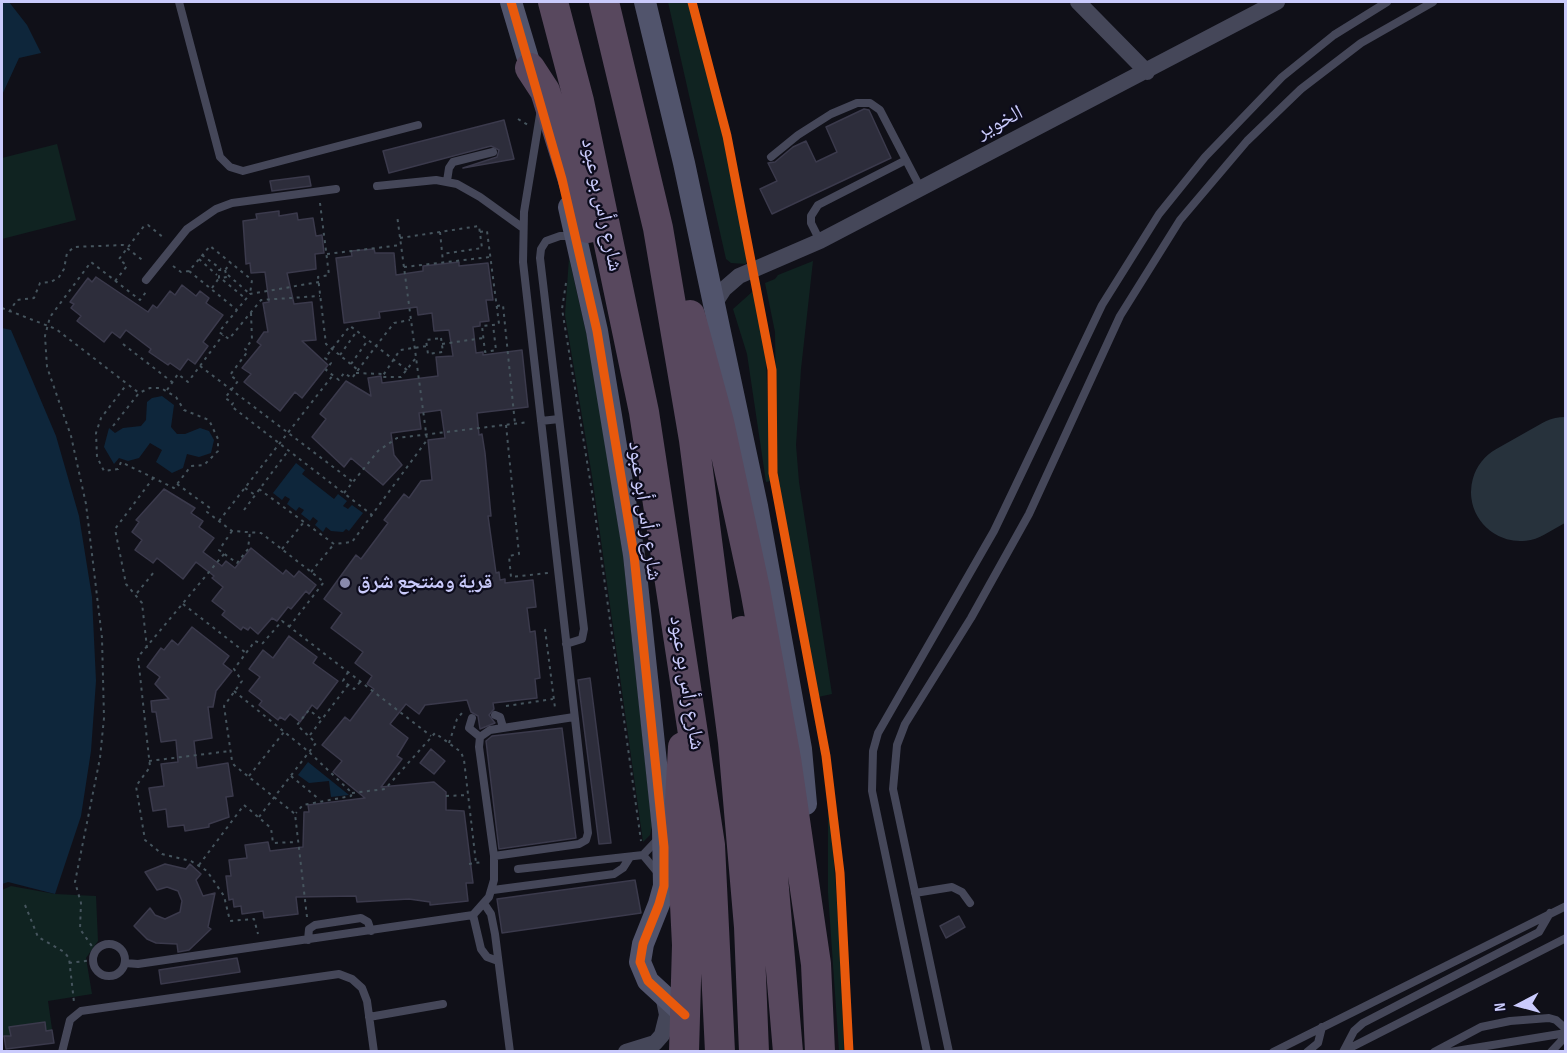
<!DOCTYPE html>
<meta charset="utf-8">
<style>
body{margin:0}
#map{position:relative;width:1567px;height:1053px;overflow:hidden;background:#101018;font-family:"Sofia Sans Condensed",sans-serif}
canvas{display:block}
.frame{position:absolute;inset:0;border:3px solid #cacbfc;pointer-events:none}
.north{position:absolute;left:1489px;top:975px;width:60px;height:60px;-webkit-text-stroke:4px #0d0c1c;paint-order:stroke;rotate:264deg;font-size:16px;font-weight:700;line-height:24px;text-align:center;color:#cacbfc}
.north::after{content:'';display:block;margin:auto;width:21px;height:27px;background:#cacbfc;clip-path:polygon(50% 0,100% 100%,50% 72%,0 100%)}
</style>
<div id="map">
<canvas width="1567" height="1053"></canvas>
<div class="frame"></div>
<div class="north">N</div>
</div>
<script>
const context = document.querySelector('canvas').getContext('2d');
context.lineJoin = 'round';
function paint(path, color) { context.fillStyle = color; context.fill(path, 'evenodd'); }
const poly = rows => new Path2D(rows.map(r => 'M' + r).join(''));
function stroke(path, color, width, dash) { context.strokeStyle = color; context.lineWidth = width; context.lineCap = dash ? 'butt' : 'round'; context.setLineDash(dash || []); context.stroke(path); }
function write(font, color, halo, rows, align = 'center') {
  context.font = font + ' "Sofia Sans Condensed","Noto Naskh Arabic",sans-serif'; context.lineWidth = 4.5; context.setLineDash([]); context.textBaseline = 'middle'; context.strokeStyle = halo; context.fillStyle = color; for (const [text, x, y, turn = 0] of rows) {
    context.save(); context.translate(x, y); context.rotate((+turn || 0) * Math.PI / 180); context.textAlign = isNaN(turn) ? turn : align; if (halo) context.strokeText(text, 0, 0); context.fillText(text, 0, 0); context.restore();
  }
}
paint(poly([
 [668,2,689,2,723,129,747,254,746,264,731,263,726,259],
 [57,144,76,220,2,239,2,158],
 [569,258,590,350,623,555,652,826,650,835,643,842,592,476,565,315],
 [813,261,801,369,796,445,799,482,832,694,818,697,777,472,775,332,765,283,775,279,778,275],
 [752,292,755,293,766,359,771,481,766,482,747,354,733,309],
 [828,807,830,807,840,947,844,1051,839,1051,828,893],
 [11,886,55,894,96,896,98,941,86,958,92,994,48,1001,54,1043,6,1049,4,1037,2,1037,2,890]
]), '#102321');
paint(poly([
 [2,2,9,2,27,25,41,53,19,58,2,95],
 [2,328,11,330,56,436,79,516,92,597,96,681,91,751,81,816,55,894,8,882,2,884],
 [162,396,174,405,171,427,177,434,185,434,200,428,209,431,214,440,211,453,199,457,187,454,183,468,172,473,156,462,162,450,150,443,139,458,128,461,119,458,114,464,104,447,109,428,115,433,123,428,141,426,146,420,147,402,152,398],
 [296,463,305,470,302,474,334,499,338,494,347,501,343,506,348,509,352,505,363,513,349,531,346,529,343,532,331,531,326,527,323,532,315,525,318,521,313,517,310,521,301,514,304,510,299,507,296,511,287,504,290,499,285,496,282,500,273,493],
 [308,762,349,795,331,797,329,781,309,783,298,775]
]), '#0e263b');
stroke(poly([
 [1566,500,1566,504]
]), '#27323c', 39);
stroke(poly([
 [1520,492,1566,466]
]), '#27323c', 98);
const building = poly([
 [864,109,869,110,891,158,772,214,760,189,777,181,768,163,775,162,793,147,806,141,816,162,837,152,826,127,864,109],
 [504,120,514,159,463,168,497,157,499,150,491,146,389,173,383,151,504,120],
 [309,176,311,186,272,191,270,181,309,176],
 [279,211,279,216,297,213,298,220,313,218,316,236,322,235,324,253,315,254,316,269,287,273,294,304,312,302,316,340,302,341,328,365,302,398,295,392,280,411,244,382,251,374,242,368,261,345,257,342,264,332,268,332,263,303,269,302,265,272,251,273,250,263,246,264,243,221,257,219,256,214,279,211],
 [374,249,375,253,394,253,396,275,423,271,423,266,459,262,459,266,488,263,493,300,486,300,489,321,480,322,480,326,473,327,476,353,483,352,483,355,522,350,528,407,477,413,479,435,482,434,485,453,491,516,488,516,496,573,499,572,500,580,505,579,505,583,533,580,536,607,527,608,530,632,535,631,540,678,535,679,537,698,493,703,494,709,489,715,495,723,480,729,478,716,471,712,467,700,425,705,419,714,406,704,390,724,408,738,397,756,402,759,381,787,434,782,446,792,446,810,464,811,473,883,466,883,468,901,430,905,430,902,409,899,357,902,356,896,296,897,298,914,264,918,263,911,242,914,241,906,234,907,233,899,229,900,226,876,231,876,229,860,247,858,245,845,268,842,270,851,303,847,304,812,309,812,308,805,365,798,333,772,342,761,322,745,345,717,350,721,374,689,367,684,372,676,355,663,363,652,331,628,342,613,324,599,356,555,361,559,388,523,384,520,404,494,409,498,421,481,432,480,428,440,445,438,441,410,419,413,421,429,391,433,394,455,402,465,383,485,351,458,344,467,312,437,326,419,320,414,346,381,371,396,368,378,381,376,382,383,438,376,436,357,453,356,449,330,434,331,432,313,418,315,417,307,379,312,380,318,344,323,336,258,352,256,351,251,374,249],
 [96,277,148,312,153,305,157,308,170,291,175,295,182,285,196,296,200,291,209,298,206,303,223,315,203,342,208,346,195,364,188,359,180,370,170,363,168,365,149,352,151,349,126,330,120,338,112,332,104,342,77,321,81,316,71,308,74,304,70,302,88,278,92,282,96,277],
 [164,489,195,508,191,513,203,521,199,527,214,538,203,552,222,566,226,561,235,568,251,548,283,574,286,570,294,577,299,571,316,585,309,594,306,591,291,609,288,607,277,621,272,618,258,634,250,627,248,630,243,627,241,630,222,615,225,611,212,601,223,587,212,578,214,576,196,562,183,579,157,558,153,563,135,550,142,540,132,532,139,522,136,520,164,489],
 [192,627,229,656,223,664,232,671,216,691,213,707,208,707,212,738,194,741,197,768,228,763,233,796,226,797,229,817,209,824,209,827,185,831,184,825,168,827,166,809,153,811,149,788,164,786,161,764,178,762,176,740,161,742,156,712,152,712,151,701,169,699,155,684,160,677,147,667,161,648,164,650,172,640,178,645,192,627],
 [289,636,317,657,313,663,338,681,317,709,312,705,300,722,290,714,285,720,280,717,278,720,259,705,262,701,249,691,260,677,249,669,263,650,273,658,289,636],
 [590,678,611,843,599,844,578,680,590,678],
 [562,728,576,838,499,849,486,741,492,736,562,728],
 [431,749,445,761,434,774,420,763,431,749],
 [165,864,186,869,190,864,201,874,196,880,203,896,215,893,208,927,211,929,189,950,178,952,177,944,156,943,147,939,134,926,150,908,155,915,165,919,180,912,182,901,178,891,167,887,157,890,145,872,165,864],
 [635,880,641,913,502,933,497,899,635,880],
 [959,916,965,927,946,938,940,926,959,916],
 [237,958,240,972,161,984,159,970,237,958],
 [45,1022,46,1031,52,1030,54,1043,6,1049,4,1036,11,1036,9,1027,45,1022]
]);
paint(building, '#2d2d3b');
stroke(building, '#3b3a4c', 1.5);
stroke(poly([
 [518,119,528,125],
 [320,203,329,275,318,277,326,344,358,370],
 [440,232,443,262],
 [480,232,487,231,499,324,493,325,482,326,485,352,496,350,493,325],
 [400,238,479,226,482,248,442,254],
 [327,254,401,245],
 [202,255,221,269],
 [199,259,217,275],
 [173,266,181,272,189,271,210,246,252,280,250,294],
 [404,267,490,257],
 [225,270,227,277,219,278,219,270,225,270,231,263],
 [189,271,237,310],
 [228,275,250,294],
 [223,280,246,299],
 [115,281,127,266,119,259,144,226,148,225,164,238],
 [319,282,250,294,219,332,229,339,261,300,320,296],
 [566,283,562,309,592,492,641,841],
 [212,288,219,278],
 [497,306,503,305,515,424],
 [2,308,56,329,139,393],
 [9,312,17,300,34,298,40,283,51,282,59,277,64,269,67,253,74,247,123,245,145,262],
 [251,313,252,340,245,349,248,351,230,375,238,381,225,398,233,403,231,406,372,515],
 [441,338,443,352,428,354,426,340,441,338],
 [123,344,172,382],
 [442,344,483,338],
 [340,355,357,331],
 [415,359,401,377,382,377,400,350,427,346],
 [351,364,368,340],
 [200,366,353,482],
 [407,370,376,346,368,340,357,331,350,326,325,358,331,363,326,370,339,380,344,373,352,378,376,346,394,323,410,320],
 [356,373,383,374],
 [167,390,178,374,188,382,223,335],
 [506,425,519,554,509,556,511,577,548,573],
 [113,426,139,393,150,388,161,388,176,397,184,410,209,420,218,439,218,451,204,465,191,466,174,488,121,462,118,469,104,471,97,457,96,433,101,418,127,384],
 [177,484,210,508,207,512,232,531,261,533,324,582,289,627],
 [245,488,255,495],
 [259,489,334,544,352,542,427,440,397,215],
 [344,493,378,451,397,438,529,422],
 [244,510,288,451],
 [219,521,333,375],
 [232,531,219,550,237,563,248,549,250,532],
 [282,549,304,522],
 [224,554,138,657,150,767,136,786,145,840,162,854,191,861,207,871,224,896,230,921,254,919,258,934],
 [311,572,334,544],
 [137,593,154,572],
 [183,604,246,653],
 [545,629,555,708],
 [147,648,142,603,126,584,115,529,154,477],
 [348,672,343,681,354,689,361,681],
 [234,691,309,752,352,793,351,796,303,805,296,813],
 [506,706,553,699],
 [310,735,348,685],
 [449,743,457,719,462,713],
 [149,761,230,751],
 [249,776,284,732],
 [291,776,320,800],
 [352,793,385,789,435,733,461,752,464,760,476,863],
 [446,796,468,795],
 [259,817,316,743,297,725,309,710,321,719],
 [469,864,482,862],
 [199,865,244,805,271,828,273,843,297,842],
 [25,905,38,937,64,952,69,958,74,1002],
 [307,917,295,814,234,765,232,761,224,706,242,681,234,669,255,641,262,644,282,621,431,736],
 [96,952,80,929,81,903,75,882,100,758,104,718,102,638,86,504,71,436,47,367,45,336,50,317,91,262,140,300,146,292],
 [69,963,93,960]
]), '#46555e', 2, [3, 4.5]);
stroke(poly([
 [179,2,220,157,230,167,243,171,418,125],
 [771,157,798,135,831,114,857,103,870,103,880,110,921,189],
 [447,181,449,168,453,162,493,152],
 [377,186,436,180,457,184,480,197,523,228],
 [820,241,811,223,811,216,818,205,906,160],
 [146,280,187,229,216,209,232,203,336,189],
 [541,421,559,419],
 [566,644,582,639,584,629,540,258,541,249,546,241,560,236,575,236],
 [495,715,500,717,503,727],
 [472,718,469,728,480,737],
 [643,855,658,873],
 [494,856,579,844,586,840,588,833,523,262,524,212,541,109],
 [518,869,643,855,659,838],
 [493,890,614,874,623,868,630,857],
 [915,893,952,887,962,892,970,903],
 [485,905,491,914,495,934,510,1052],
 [473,915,481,949,487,957,498,961],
 [308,940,309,929,315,925,361,918,368,922,371,931],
 '93 960a16 16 0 1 1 32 0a16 16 0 1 1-32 0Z',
 [125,963,138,964,473,915,489,897,494,880,494,856,479,747,480,737,490,730,574,717],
 [369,1017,443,1004],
 [1344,1051,1566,938],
 [62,1052,70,1020,81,1011,339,974,352,979,362,988,367,1001,374,1052],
 [927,1052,872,791,873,751,878,733,994,531,1102,305,1159,214,1205,157,1282,77,1334,35,1387,2],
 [949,1052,893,789,897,745,905,724,971,618,1029,514,1120,316,1180,220,1247,141,1301,89,1361,43,1433,2],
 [1273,1052,1566,906],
 [1307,1052,1318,1043,1322,1027],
 [1343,1052,1354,1031,1363,1023,1539,932,1550,913],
 [1434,1052,1481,1027,1510,1021,1549,1018,1556,1020,1566,1029],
 [1450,1052,1566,1033],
 [1551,1052,1566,1036]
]), '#454759', 8);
stroke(poly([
 [1078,2,1147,72],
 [713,306,724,289,739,276,820,241,1277,2],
 [626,1052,655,1043,662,1035,667,1015,663,995]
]), '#454759', 16);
stroke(poly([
 [511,2,535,82],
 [645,2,684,163,757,506,801,749,806,804],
 [569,207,597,331,634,555,663,829,664,886,659,904,643,944,640,962,648,981,685,1015]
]), '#51546c', 22);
stroke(poly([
 [553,2,579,101,644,412,710,845,720,1052],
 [604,2,658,228,694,440,733,742,749,927,754,1052],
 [530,68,545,91,588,228],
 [690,315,719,422,755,589,786,759,816,964,820,1052],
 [742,631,763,760,788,1052],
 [683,747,680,802,687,945,684,1052]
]), '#58485e', 30);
stroke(poly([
 [511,2,562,179,597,331,634,555,664,847,664,886,659,904,643,944,640,962,648,981,685,1015],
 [692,2,727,136,772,370,773,473,826,756,840,873,849,1052]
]), '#e8590c', 9);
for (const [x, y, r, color] of [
 [345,583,6,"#898aac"]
]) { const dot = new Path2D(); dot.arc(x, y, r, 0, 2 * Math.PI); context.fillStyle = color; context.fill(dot); stroke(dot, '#0d0c1c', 2); }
write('21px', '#cacbfc', '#0d0c1c', [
 ["الخوير",1000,123,-27],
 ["شارع رأس بو عبود",601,205,78],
 ["شارع رأس أبو عبود",644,511,82],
 ["شارع رأس بو عبود",686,683,81]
]);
write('bold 21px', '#cacbfc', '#0d0c1c', [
 ["قرية ومنتجع شرق",357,583]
], 'left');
</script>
